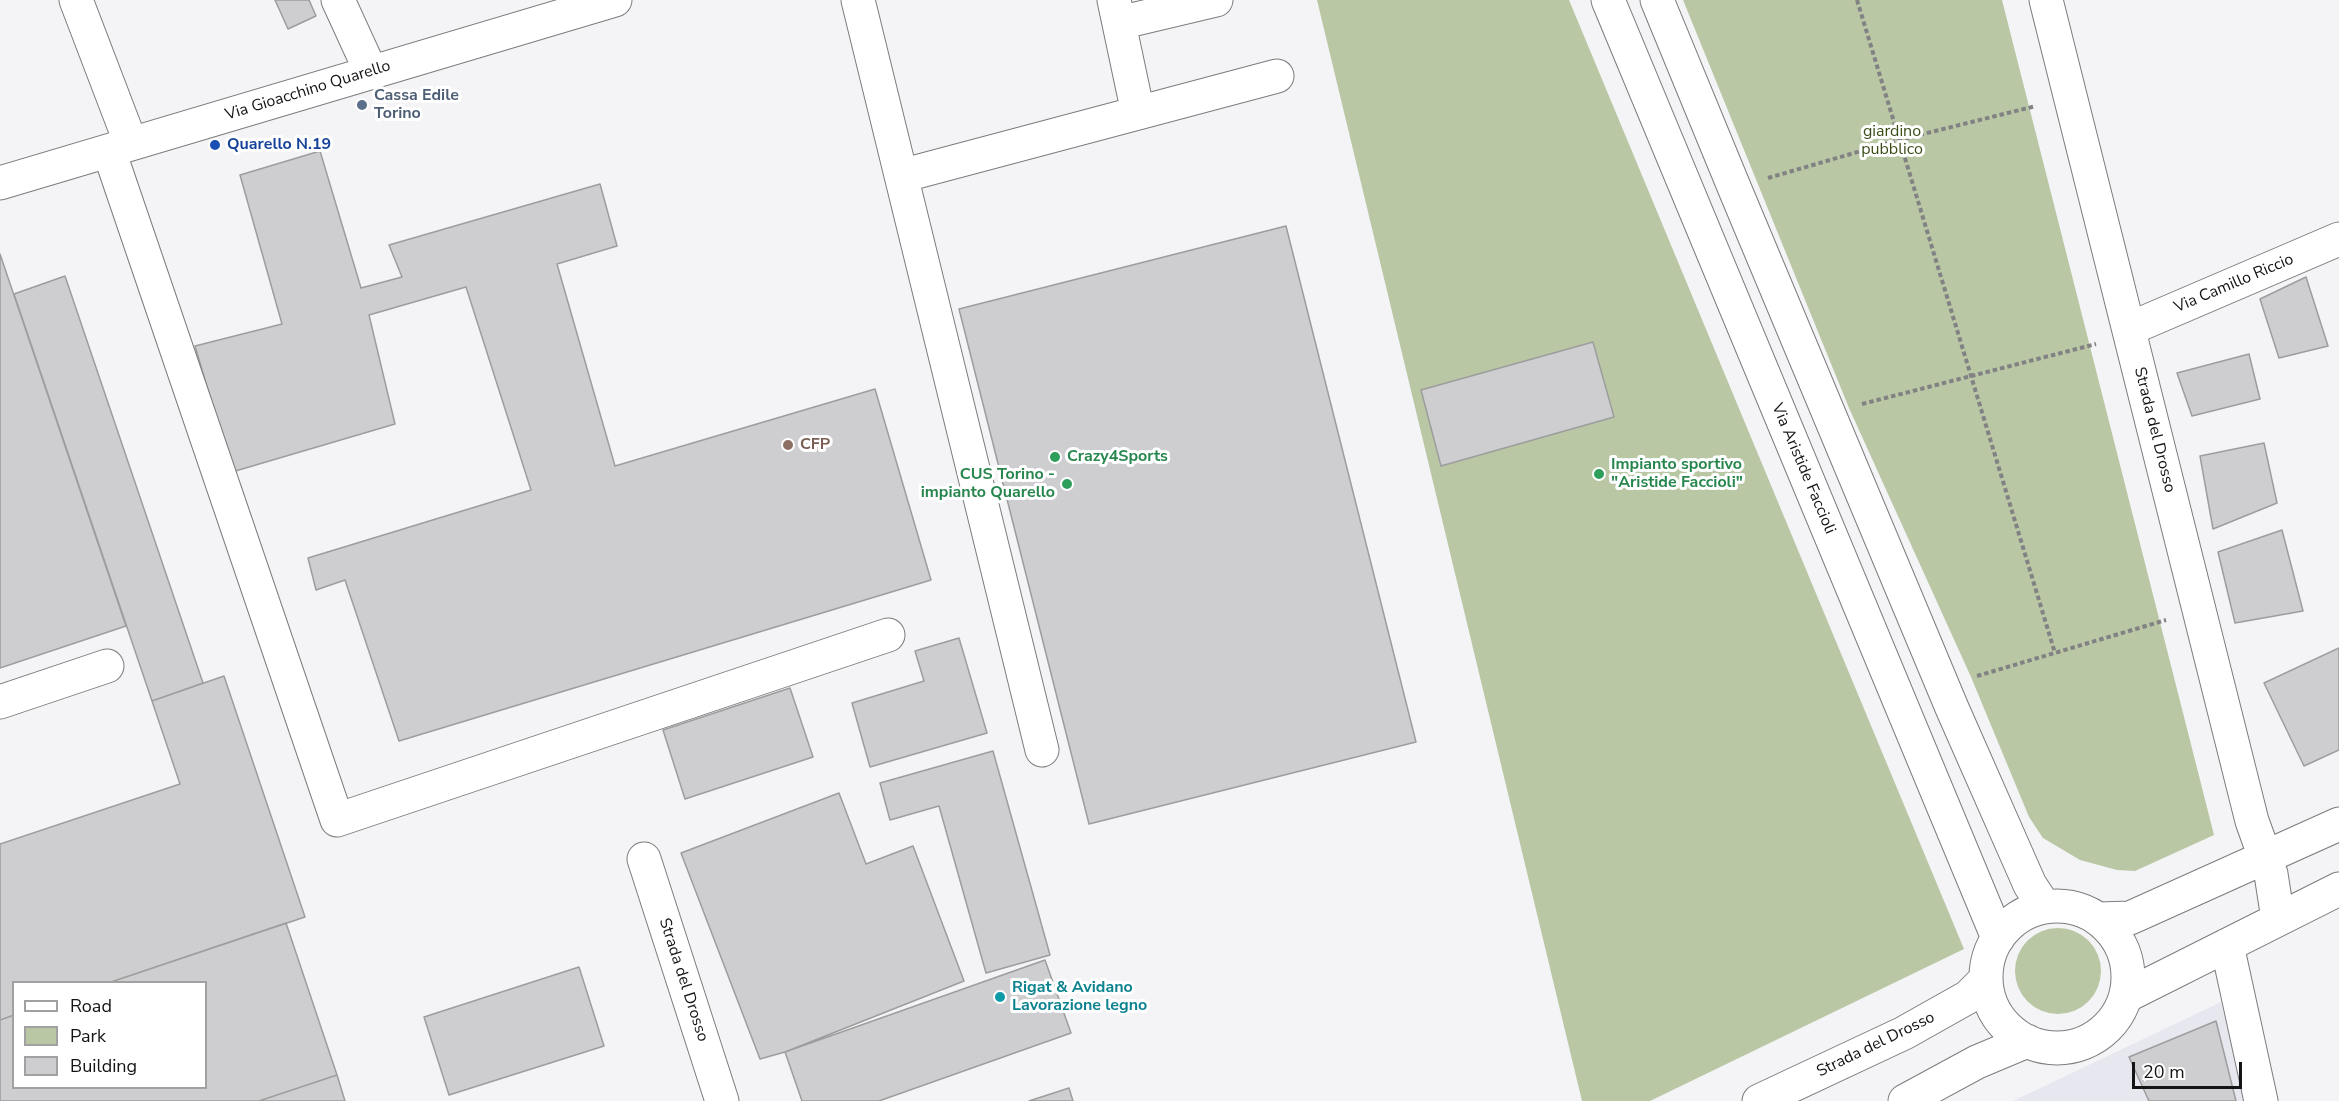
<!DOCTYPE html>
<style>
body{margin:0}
#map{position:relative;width:2339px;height:1101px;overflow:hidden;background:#f4f4f6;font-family:"Nunito Sans",sans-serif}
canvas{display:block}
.legend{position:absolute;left:12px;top:981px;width:195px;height:108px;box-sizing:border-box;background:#fff;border:2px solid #a1a1a1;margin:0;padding:8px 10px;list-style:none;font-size:18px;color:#141415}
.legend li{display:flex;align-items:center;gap:12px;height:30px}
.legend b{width:30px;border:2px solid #a1a1a1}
.scale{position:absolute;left:2132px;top:1062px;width:110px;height:27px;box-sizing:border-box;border:3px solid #141415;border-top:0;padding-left:8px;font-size:18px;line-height:21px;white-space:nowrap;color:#141415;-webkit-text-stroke:4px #fff;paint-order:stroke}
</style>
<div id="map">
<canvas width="2339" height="1101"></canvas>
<ul class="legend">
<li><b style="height:8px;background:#fff"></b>Road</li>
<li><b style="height:16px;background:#b9c7a5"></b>Park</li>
<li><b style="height:16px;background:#ceced0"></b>Building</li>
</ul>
<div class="scale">20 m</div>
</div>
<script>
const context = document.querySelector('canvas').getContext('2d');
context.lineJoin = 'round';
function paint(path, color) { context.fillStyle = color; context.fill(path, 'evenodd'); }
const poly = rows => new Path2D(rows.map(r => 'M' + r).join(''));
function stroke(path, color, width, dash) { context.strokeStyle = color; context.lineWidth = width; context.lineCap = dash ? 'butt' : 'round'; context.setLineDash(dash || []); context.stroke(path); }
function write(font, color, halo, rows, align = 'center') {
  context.font = font + ' "Nunito Sans",sans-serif'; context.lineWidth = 6; context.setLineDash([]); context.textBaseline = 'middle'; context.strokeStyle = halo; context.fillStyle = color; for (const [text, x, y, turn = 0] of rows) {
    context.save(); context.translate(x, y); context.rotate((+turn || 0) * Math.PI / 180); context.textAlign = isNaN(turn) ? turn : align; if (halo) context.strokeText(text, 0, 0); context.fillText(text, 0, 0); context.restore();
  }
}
paint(poly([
 [2221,1002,2245,1101,2013,1101]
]), '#e7e7f0');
paint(poly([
 [1317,0,1569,0,1964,949,1650,1101,1582,1101],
 [1683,0,2002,0,2214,835,2135,871,2117,870,2080,860,2043,838,2029,817,1971,677,1849,408],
 '2015 971a43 43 0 1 1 86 0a43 43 0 1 1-86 0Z'
]), '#b9c7a5');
const building = poly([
 [275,0,309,0,316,16,288,29,275,0],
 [320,151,361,288,402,277,389,245,600,184,617,246,557,264,615,466,875,389,931,580,399,741,345,580,316,590,308,558,531,490,466,287,369,315,395,424,232,472,195,346,282,324,240,175,320,151],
 [1286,226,1416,742,1089,824,959,309,1286,226],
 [0,254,126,626,0,668,0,254],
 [65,276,203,683,152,701,14,294,65,276],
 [2306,277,2328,346,2279,358,2260,299,2306,277],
 [1593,342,1614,417,1441,466,1421,390,1593,342],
 [2249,354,2260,399,2192,416,2177,373,2249,354],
 [2264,443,2277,503,2213,529,2200,456,2264,443],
 [2282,530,2303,611,2235,623,2218,552,2282,530],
 [959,638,987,733,870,767,852,703,924,681,915,651,959,638],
 [2339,648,2339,750,2304,766,2264,683,2339,648],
 [224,676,305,917,111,982,14,982,14,1015,0,1020,0,844,180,784,152,701,224,676],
 [790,688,813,757,685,799,663,730,790,688],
 [993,751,1050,955,986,973,939,806,890,820,880,783,993,751],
 [839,793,866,864,913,846,964,981,785,1052,760,1059,681,853,839,793],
 [286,923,337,1075,259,1101,0,1101,0,1020,14,1015,14,1088,206,1088,206,982,111,982,286,923],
 [1045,960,1071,1033,879,1101,802,1101,785,1052,1045,960],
 [579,967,604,1046,449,1095,424,1017,579,967],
 [2216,1021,2236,1101,2149,1101,2129,1057,2216,1021],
 [337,1075,345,1101,259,1101,337,1075],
 [1069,1088,1073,1101,1029,1101,1069,1088]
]);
paint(building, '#ceced0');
stroke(building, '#9d9d9e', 1.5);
const minor = poly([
 [76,0,131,144],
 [338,0,371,72],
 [858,0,1042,750],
 [1114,0,1138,113],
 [1608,0,1998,938],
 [1657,0,1734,187,1952,708,2030,885,2044,906],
 [2046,0,2252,821,2271,874,2278,919],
 [1119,23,1216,0],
 [109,151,337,820,888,635],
 [901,176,1277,76],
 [0,183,615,0],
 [2129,329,2339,239],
 [0,702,107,666],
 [644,859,722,1101],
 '1986 977a71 71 0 1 1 142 0a71 71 0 1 1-142 0Z',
 [2100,919,2130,918,2339,824],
 [2227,945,2261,1101],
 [2126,996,2339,889],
 [1759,1101,1904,1033,1968,997,1986,979],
 [1905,1101,1977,1062,2027,1041]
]);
stroke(minor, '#7c7c7e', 35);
stroke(poly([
 [1857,0,2055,653],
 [1768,178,1899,140,2036,106],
 [1862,404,2096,344],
 [1977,676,2166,620]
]), '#828284', 4, [4.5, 3]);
stroke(minor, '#fff', 33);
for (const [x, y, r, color] of [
 [362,105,6,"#5c6f8a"],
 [215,145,6,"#1a4fb4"],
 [788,445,6,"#8d6e63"],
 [1055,457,6,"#2e9e5b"],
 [1599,474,6,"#2e9e5b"],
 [1067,484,6,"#2e9e5b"],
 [1000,997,6,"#0f9aa8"]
]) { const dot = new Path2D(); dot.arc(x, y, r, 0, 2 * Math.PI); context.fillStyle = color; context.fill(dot); stroke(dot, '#fff', 2); }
write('16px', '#141415', '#fff', [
 ["Via Gioacchino Quarello",308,91,-17],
 ["Via Camillo Riccio",2234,284,-23],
 ["Strada del Drosso",2154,430,76],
 ["Via Aristide Faccioli",1803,469,67],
 ["Strada del Drosso",683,980,72],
 ["Strada del Drosso",1876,1045,-26]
]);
write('bold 16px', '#4e5e75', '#fff', [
 ["Cassa Edile",374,96],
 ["Torino",374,114]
], 'left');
write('16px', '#3b4d17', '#fff', [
 ["giardino",1892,132],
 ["pubblico",1892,150]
]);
write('bold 16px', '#164399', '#fff', [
 ["Quarello N.19",227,145]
], 'left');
write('bold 16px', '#785e54', '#fff', [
 ["CFP",800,445]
], 'left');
write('bold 16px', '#27864d', '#fff', [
 ["Crazy4Sports",1067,457],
 ["Impianto sportivo",1611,465],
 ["\"Aristide Faccioli\"",1611,483],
 ["CUS Torino -",1055,475,"right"],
 ["impianto Quarello",1055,493,"right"]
], 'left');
write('bold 16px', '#0d838f', '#fff', [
 ["Rigat & Avidano",1012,988],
 ["Lavorazione legno",1012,1006]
], 'left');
</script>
